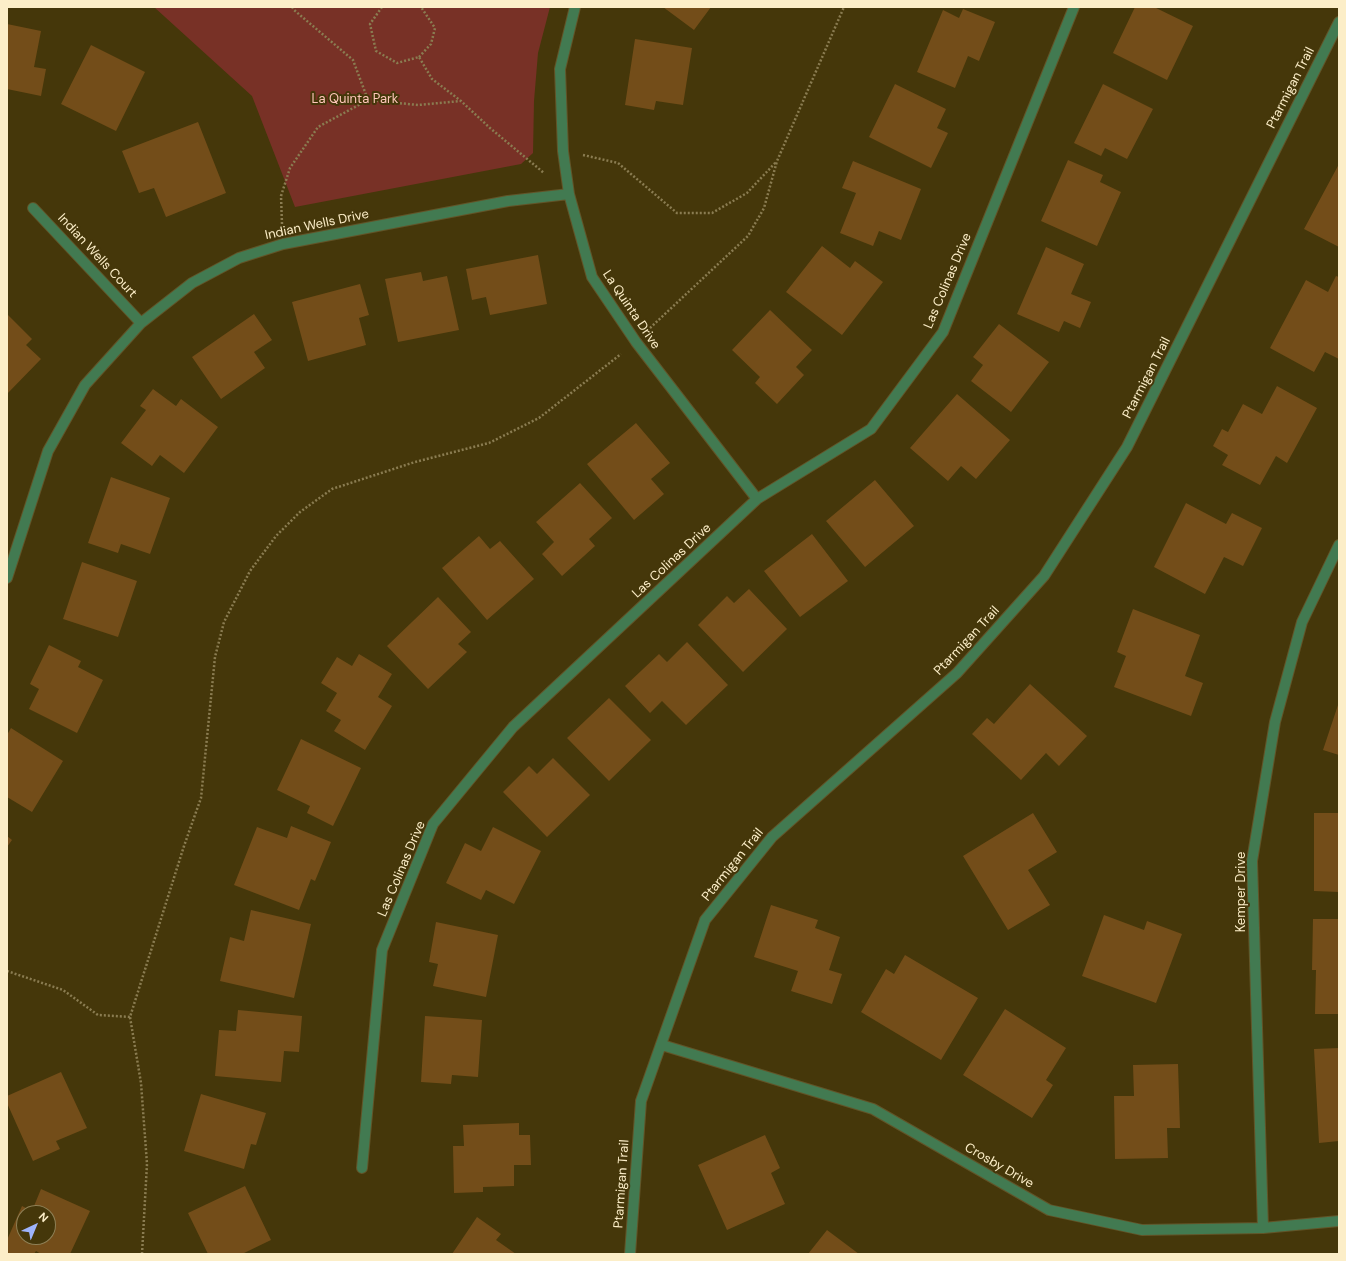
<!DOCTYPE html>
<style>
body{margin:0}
#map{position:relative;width:1346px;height:1261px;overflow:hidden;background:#45370a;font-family:"DM Sans",sans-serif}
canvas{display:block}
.frame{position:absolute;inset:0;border:8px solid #fceec8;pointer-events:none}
.north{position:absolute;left:16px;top:1205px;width:40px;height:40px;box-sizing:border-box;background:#45370a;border:1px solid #8e8056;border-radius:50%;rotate:44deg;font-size:11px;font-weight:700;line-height:16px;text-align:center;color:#fceec8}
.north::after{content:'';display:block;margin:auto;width:14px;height:18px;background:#9eb4fd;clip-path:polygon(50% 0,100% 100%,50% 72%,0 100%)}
</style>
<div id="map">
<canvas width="1346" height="1261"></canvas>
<div class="frame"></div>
<div class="north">N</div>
</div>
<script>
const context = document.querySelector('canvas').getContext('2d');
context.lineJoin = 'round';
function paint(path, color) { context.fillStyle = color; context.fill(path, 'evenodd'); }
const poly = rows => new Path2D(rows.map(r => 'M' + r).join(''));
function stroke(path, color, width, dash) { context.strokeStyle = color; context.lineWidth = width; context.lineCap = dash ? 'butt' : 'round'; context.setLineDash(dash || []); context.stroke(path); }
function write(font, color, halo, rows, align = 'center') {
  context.font = font + ' "DM Sans",sans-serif'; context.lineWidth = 4; context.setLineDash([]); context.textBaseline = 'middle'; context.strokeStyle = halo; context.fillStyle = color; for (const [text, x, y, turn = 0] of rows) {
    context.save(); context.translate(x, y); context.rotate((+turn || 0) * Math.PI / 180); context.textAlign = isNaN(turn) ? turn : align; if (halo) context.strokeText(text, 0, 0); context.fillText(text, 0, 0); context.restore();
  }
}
paint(poly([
 [154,7,550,7,538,53,534,101,533,153,521,164,295,207,252,96]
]), '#783126');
paint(poly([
 [663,7,711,7,694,30],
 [1135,7,1154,7,1193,26,1167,80,1113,53],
 [963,9,995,22,979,61,968,56,955,88,917,72,943,10,959,18],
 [7,24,41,31,34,67,46,69,41,96,7,89],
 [635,39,692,48,683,105,656,101,654,110,625,105],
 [91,45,145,72,116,131,61,104],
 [895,84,946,109,937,128,948,133,931,168,869,137],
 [1103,84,1153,109,1127,159,1105,148,1101,156,1074,143],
 [198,122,226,193,166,217,154,188,139,193,122,151],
 [1068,160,1103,175,1100,182,1121,192,1097,246,1041,221],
 [853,161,921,189,901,240,879,231,873,246,840,233,856,193,842,188],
 [1339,164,1339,247,1304,229],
 [822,246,850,268,855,261,883,282,842,335,786,292],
 [1046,247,1084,264,1071,294,1091,302,1080,328,1064,321,1059,332,1017,314],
 [538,255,547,304,490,315,486,297,472,300,466,269],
 [421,272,423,281,447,276,459,330,398,342,385,279],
 [1336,276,1339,277,1339,359,1325,352,1314,372,1270,348,1306,280,1328,292],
 [360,284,369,315,359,318,366,345,308,361,292,302],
 [770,310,812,350,796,367,804,375,777,404,755,383,760,377,732,350],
 [7,314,32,339,26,345,41,359,7,394],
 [254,314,272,340,254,352,265,368,221,399,192,357],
 [999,324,1049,362,1011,412,971,381,983,365,973,357],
 [1277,386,1317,408,1287,463,1276,456,1260,485,1222,465,1228,455,1213,446,1222,429,1228,432,1243,404,1262,414],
 [153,389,176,406,181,399,218,427,184,473,160,455,152,466,121,443,146,410,140,406],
 [957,394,1010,440,976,479,961,466,948,481,910,448],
 [636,423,670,463,651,479,664,494,634,520,587,464],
 [111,477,170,498,150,554,121,544,118,553,88,543],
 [875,480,914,526,865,567,826,521],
 [580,483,612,518,589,539,595,546,562,576,542,554,554,542,536,522],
 [1186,503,1226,524,1232,513,1262,528,1243,566,1224,557,1205,594,1154,567],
 [812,534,848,581,800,617,764,571],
 [479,536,490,549,500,541,534,579,487,620,442,568],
 [82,562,137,581,118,637,63,619],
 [749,589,787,629,743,672,698,625,727,596,734,603],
 [438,597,471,632,458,644,467,652,428,689,387,646],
 [1133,609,1200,635,1185,676,1203,683,1191,716,1114,687,1126,656,1117,652],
 [687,642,728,685,686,725,662,701,650,713,625,686,659,654,667,662],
 [49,645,81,661,78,667,103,680,77,733,29,709,39,689,30,684],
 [359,654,392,674,378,697,392,706,365,750,334,731,341,720,326,711,337,693,321,683,337,657,352,666],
 [1030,684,1087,736,1059,766,1046,753,1021,780,972,734,987,718,994,724],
 [609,698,651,740,609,781,567,738],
 [1339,702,1339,755,1323,750],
 [11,728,63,761,32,812,7,797,7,735],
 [301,739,361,768,333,826,307,813,310,806,277,790],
 [553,758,590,795,547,837,503,792,529,766,537,774],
 [1033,813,1057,852,1028,870,1050,905,1008,930,963,856],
 [1314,813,1339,813,1339,892,1314,891],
 [291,826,331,842,315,881,311,879,299,910,234,885,257,827,287,838],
 [493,827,541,851,514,904,486,890,481,900,446,883,465,843,481,851],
 [7,836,12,840,7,847],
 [771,905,818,920,815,928,840,937,829,970,842,974,832,1004,791,991,798,971,754,957],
 [251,910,311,924,294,998,220,981,230,937,244,941],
 [1104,915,1144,930,1147,921,1182,934,1156,1003,1082,976],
 [1313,919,1339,919,1339,1014,1315,1014,1316,970,1312,970],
 [436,922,498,935,486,997,433,986,438,964,429,962],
 [905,955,978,998,941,1060,861,1012,886,969,894,974],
 [1005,1009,1066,1048,1046,1080,1053,1085,1032,1118,963,1075],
 [238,1010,302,1016,299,1052,284,1051,281,1082,215,1076,219,1030,236,1031],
 [425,1016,482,1020,478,1077,452,1075,451,1084,421,1082],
 [1339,1048,1339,1141,1319,1143,1314,1049],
 [1178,1064,1180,1128,1167,1128,1168,1158,1115,1159,1114,1096,1134,1096,1133,1065],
 [61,1072,87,1128,56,1141,60,1149,33,1161,7,1103,7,1096],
 [201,1094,266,1113,256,1145,251,1144,244,1169,184,1151],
 [519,1123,519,1135,530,1135,531,1165,514,1165,514,1186,483,1187,483,1192,454,1193,453,1146,464,1146,463,1125],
 [765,1135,780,1168,771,1173,785,1204,727,1230,698,1165],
 [245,1186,271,1240,242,1254,208,1254,188,1213],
 [41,1189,90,1211,70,1254,41,1254,36,1251,34,1254,7,1253,7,1240,22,1206,32,1211],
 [24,1213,48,1213,48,1237,24,1237],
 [477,1217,501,1234,496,1240,516,1254,452,1254],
 [827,1230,859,1254,808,1254]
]), '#734d19');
const minor = poly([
 [575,7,560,69,563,151,569,194,592,277,636,342,757,499],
 [33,208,141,323],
 [7,578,48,451,85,385,141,323,192,283,239,258,283,244,508,201,569,194],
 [662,1045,873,1109,1049,1210,1142,1230,1263,1228,1339,1221],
 [362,1168,382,950,433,824,513,727,757,499,871,429,943,332,1074,7],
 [1263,1228,1252,861,1275,722,1302,622,1339,545],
 [630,1254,641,1101,705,920,772,837,957,673,1044,576,1127,447,1339,22]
]);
stroke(minor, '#625428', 12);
stroke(poly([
 [292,7,294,10,353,60,368,100],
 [382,7,370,24,376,51,397,63,419,57,432,79,461,101],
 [419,57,431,44,435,28,421,7],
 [583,155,618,163,677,213,712,213,747,193,776,162],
 [282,224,281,196,290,168,318,127,368,100,418,105,461,101,490,128,544,173],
 [650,328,748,236,764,208,777,161,844,7],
 [7,971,63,990,98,1015,130,1017],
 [142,1254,147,1164,141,1083,130,1017,184,846,201,798,215,657,224,622,250,571,276,536,300,512,332,489,415,462,489,443,539,418,621,354]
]), '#8a7c51', 2.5, [2, 2]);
stroke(minor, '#427a51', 10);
write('13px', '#fceec8', '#45370a', [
 ["Ptarmigan Trail",1291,88,-63],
 ["Indian Wells Drive",317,225,-12],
 ["Indian Wells Court",97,256,47],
 ["Las Colinas Drive",948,281,-67],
 ["La Quinta Drive",631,310,56],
 ["Ptarmigan Trail",1147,378,-63],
 ["Las Colinas Drive",672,561,-43],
 ["Ptarmigan Trail",967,641,-47],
 ["Ptarmigan Trail",733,865,-51],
 ["Las Colinas Drive",402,869,-67],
 ["Kemper Drive",1242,892,-90],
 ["Crosby Drive",999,1166,30],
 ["Ptarmigan Trail",622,1184,-86]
]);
write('13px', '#ffc7bb', '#45370a', [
 ["La Quinta Park",355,100]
]);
</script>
